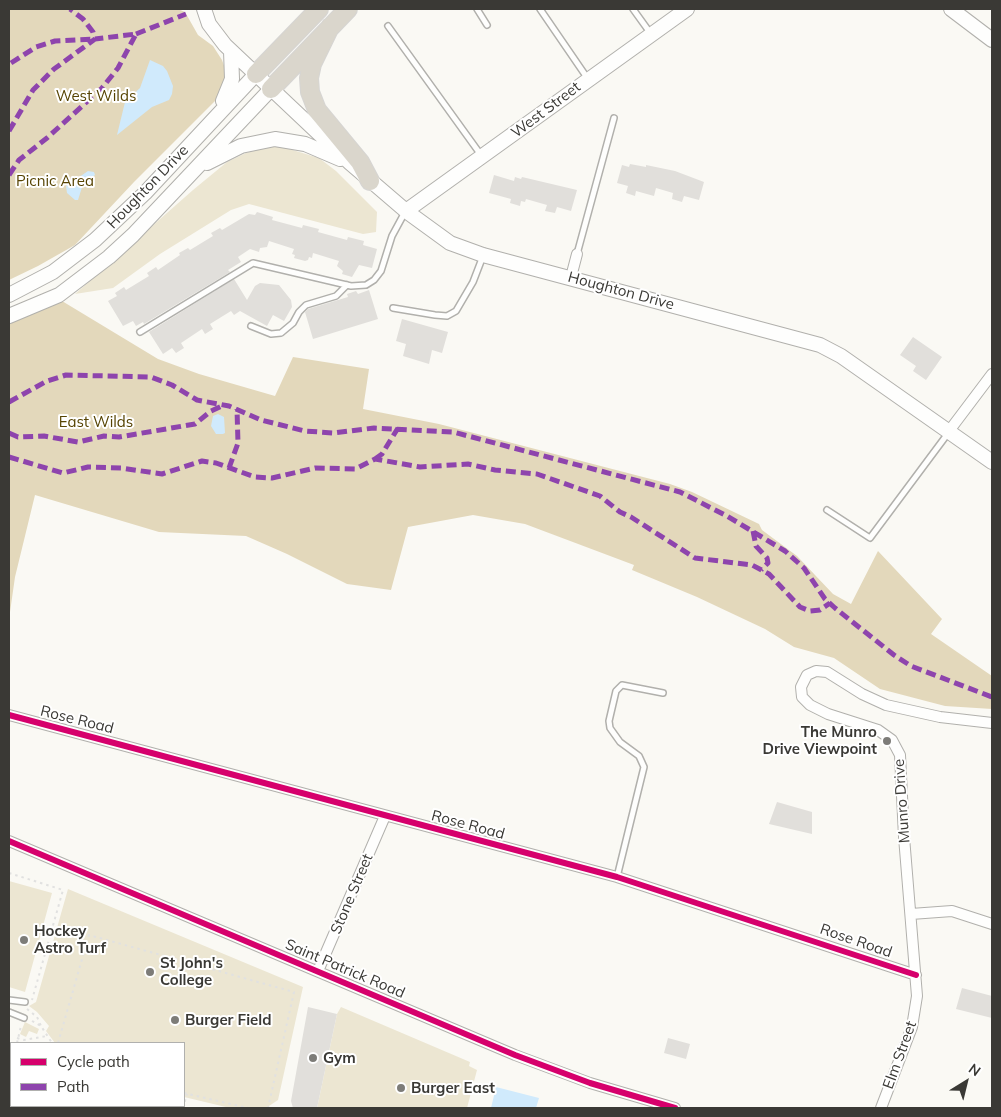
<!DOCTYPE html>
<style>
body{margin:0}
#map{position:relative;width:1001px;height:1117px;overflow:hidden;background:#faf9f4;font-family:Mulish,sans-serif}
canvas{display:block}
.frame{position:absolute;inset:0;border:10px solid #3a3935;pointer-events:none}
.legend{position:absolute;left:10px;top:1042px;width:175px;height:65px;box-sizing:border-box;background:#fff;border:1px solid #b0b0ae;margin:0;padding:6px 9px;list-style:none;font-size:15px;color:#3a3935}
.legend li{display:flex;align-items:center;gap:10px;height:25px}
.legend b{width:25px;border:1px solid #b0b0ae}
.north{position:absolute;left:941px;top:1057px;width:50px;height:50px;-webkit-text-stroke:4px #fff;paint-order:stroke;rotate:36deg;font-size:14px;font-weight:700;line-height:20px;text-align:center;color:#3a3935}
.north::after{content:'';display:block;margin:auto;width:18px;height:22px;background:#3a3935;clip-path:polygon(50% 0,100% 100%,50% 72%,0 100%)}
</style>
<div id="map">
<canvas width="1001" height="1117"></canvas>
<div class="frame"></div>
<ul class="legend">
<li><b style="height:6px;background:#d6006c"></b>Cycle path</li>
<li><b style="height:6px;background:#8e44ad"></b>Path</li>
</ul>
<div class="north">N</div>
</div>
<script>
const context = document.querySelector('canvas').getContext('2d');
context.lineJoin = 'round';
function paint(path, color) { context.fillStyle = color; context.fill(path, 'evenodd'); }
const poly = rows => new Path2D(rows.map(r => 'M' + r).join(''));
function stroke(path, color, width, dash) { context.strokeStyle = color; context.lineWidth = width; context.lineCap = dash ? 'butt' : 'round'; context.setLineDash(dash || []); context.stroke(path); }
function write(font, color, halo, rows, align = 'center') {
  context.font = font + ' Mulish,sans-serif'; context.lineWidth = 4; context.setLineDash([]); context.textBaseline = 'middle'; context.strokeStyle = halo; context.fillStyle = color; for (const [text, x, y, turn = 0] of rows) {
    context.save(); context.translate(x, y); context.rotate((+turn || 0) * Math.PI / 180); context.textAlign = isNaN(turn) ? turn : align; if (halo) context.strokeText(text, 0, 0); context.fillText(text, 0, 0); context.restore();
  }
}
paint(poly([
 [271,146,286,148,319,158,336,171,377,212,376,232,363,234,249,204,231,210,160,254,113,288,75,294,193,190,227,162,246,153],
 [9,881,52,893,25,992,9,987],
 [68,889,303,987,278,1100,266,1108,230,1108,184,1097,184,1043,55,1043,46,1031,49,1026,37,1012,29,1006,36,1002],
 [341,1007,470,1062,469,1066,477,1070,467,1108,317,1108,337,1014],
 [25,1022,39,1029,37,1034,29,1031,26,1037,20,1034],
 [11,1096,11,1106,55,1106,59,1108,9,1108]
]), '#ece6d2');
paint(poly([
 [9,9,178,9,185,12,198,35,213,46,222,60,228,77,216,100,134,182,75,245,38,266,9,280],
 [62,301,158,359,199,374,275,396,293,357,369,369,363,409,439,424,670,484,692,492,759,524,762,530,797,556,833,594,851,604,878,551,942,619,931,634,992,676,992,709,945,706,880,689,834,658,794,647,765,629,697,597,632,570,634,565,525,524,473,515,408,527,391,590,347,584,287,554,246,536,159,532,35,495,15,577,9,619,9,322]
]), '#e3d8bb');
paint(poly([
 [150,60,163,66,167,71,173,86,172,94,169,100,152,107,117,135,125,102,140,88],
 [88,171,94,172,95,175,83,184,78,200,75,200,67,193,66,186],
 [218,414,224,417,225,433,223,434,216,434,211,426,213,416],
 [496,1087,539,1098,536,1108,491,1108]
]), '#d0eafc');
paint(poly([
 [630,164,646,167,646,165,675,171,704,182,699,200,684,196,682,202,672,199,673,193,656,188,654,196,636,191,635,196,626,193,628,186,617,183,622,165,629,167],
 [494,175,514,181,515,177,521,179,522,177,577,190,571,211,557,207,555,213,545,211,547,205,526,199,525,202,521,201,520,206,510,203,511,199,489,193],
 [257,212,273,217,272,220,302,228,303,225,319,229,318,232,347,240,348,237,364,241,363,245,377,249,372,268,359,265,352,277,342,274,343,271,337,266,339,261,313,253,312,258,309,257,308,260,305,261,294,258,295,255,292,254,294,249,269,241,267,247,260,248,259,252,250,249,238,257,241,262,228,270,230,272,144,324,143,322,136,326,133,321,123,326,108,301,117,296,115,293,124,287,126,290,149,276,147,273,156,267,158,270,180,255,179,253,188,248,190,250,213,236,211,233,220,228,222,230,249,214,255,215],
 [234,279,247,300,255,286,260,283,279,285,291,300,292,307,284,321,273,315,267,326,240,311,234,315,231,311,210,324,213,329,205,334,202,329,181,343,184,348,176,353,172,348,163,354,149,332],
 [369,290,378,319,313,339,305,312,308,309,348,297,347,294,356,291,358,294],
 [402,319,448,332,442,353,432,350,429,364,403,356,406,344,396,341],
 [913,337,942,357,926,380,913,371,916,366,900,355],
 [777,802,812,812,812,834,769,824],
 [962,988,992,996,992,1018,956,1009],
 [308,1007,337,1014,317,1108,293,1108,291,1101],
 [668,1038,690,1044,686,1059,664,1053]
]), '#e1dfdb');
const lane = poly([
 [477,9,487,25],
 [540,9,588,79],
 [633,9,651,34],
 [388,26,481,155],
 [577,254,614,118],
 [393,308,435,315,447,316,456,311,473,282,483,256],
 [251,326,271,334,281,333,293,323,299,312,306,305,336,296,347,285],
 [140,332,253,263,351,286,366,285,374,280,381,271,392,236,405,212],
 [827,510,870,538,949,432],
 [617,877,644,767,639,756,620,742,610,728,609,721,616,691,622,685,663,693],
 [9,1000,25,1002],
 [9,1012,24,1018]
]);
const street = poly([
 [571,277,577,254],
 [949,431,992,374],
 [9,715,617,877,916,975],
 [9,841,515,1055,590,1083,675,1108],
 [911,914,952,911,992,924],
 [318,971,385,816],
 [881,1108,912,1027,917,996,904,837,900,755,892,740,878,730,828,714,810,705,802,697,801,687,807,675,816,671,827,672,862,694,886,705,940,717,992,723]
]);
const secondary = poly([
 [204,9,209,24,225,45,350,163,406,211,450,243,483,255,820,345,841,356,992,462],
 [951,9,992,40],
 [223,101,232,79,231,51],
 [207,163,241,146,275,139,305,144,340,159],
 [406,211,687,9],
 [9,295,53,272,95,240,145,193,256,74],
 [9,316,59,295,109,257,133,235,271,89]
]);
const highway = poly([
 [330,27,312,64,309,78,310,92,317,110,360,162,370,181],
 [256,74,319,9],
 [271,89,348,9]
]);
stroke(lane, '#b1b0ac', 8);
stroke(street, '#b1b0ac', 12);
stroke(secondary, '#b1b0ac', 16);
stroke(highway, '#d6d5d3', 20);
stroke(poly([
 [9,873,63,890,32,1000],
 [27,1009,37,1017,41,1026],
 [32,1021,41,1026,52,1043],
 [17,1038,24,1040,47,1036],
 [17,1043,21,1026],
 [58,1043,89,935,294,992,268,1108],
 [9,1068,11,1065],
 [184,1093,248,1108],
 [93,1106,94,1108],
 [105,1106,110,1108],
 [84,1108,86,1106],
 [135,1108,135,1106],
 [183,1108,187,1094]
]), '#e1e1e0', 2, [2.5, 4]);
stroke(lane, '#fefefd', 5);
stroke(street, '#fefefd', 10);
stroke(secondary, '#fefefd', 14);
stroke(highway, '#dad6cc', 18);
stroke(poly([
 [136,34,186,14],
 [11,63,36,47,55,41,95,39],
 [9,131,33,90,54,69,95,39],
 [9,175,19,160,47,138,102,88,118,68,136,34,95,39,93,32,83,19,70,9],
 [9,402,47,381,66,375,151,377,172,385,197,400,229,406,261,420,305,431,333,433,374,428,453,432,680,492,727,516,785,551,804,568,825,599,835,608,894,655,911,666,992,697],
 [9,433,18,437,44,436,78,442,104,436,119,437,195,424,211,411,224,405],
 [9,457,63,473,88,467,121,468,162,474,202,461,216,463,255,477,272,478,315,468,355,469,375,459,420,467,468,464,495,470,537,474,600,496,620,512,631,517,695,558,752,565,769,574,800,607,810,611,820,610,830,603],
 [375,459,382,454,398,428],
 [229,468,238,443,237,409],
 [753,531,756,546,767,558,768,563,761,570]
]), '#8e44ad', 5, [10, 5]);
stroke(poly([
 [9,715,617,877,916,975],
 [9,841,515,1055,590,1083,675,1108]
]), '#d6006c', 6);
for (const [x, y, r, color] of [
 [887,741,5,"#7d7c78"],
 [24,940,5,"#7d7c78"],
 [150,972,5,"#7d7c78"],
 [175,1020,5,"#7d7c78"],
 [313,1058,5,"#7d7c78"],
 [401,1088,5,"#7d7c78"]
]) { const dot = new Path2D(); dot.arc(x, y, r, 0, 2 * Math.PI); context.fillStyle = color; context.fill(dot); stroke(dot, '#fff', 2); }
write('15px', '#574403', '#fff', [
 ["West Wilds",96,96],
 ["Picnic Area",55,181],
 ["East Wilds",96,422]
]);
write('15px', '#3a3935', '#fff', [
 ["West Street",546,110,-37],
 ["Houghton Drive",148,187,-46],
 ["Houghton Drive",621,291,15],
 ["Rose Road",77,720,14],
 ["Munro Drive",902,801,-94],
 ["Rose Road",468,825,15],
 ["Stone Street",352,894,-67],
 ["Rose Road",856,941,19],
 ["Saint Patrick Road",345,969,23],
 ["Elm Street",900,1055,-70]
]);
write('bold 15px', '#3a3935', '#fff', [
 ["The Munro",877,732,"right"],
 ["Drive Viewpoint",877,749,"right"],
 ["Hockey",34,931],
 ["Astro Turf",34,948],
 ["St John's",160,963],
 ["College",160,980],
 ["Burger Field",185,1020],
 ["Gym",323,1058],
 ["Burger East",411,1088]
], 'left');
</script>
